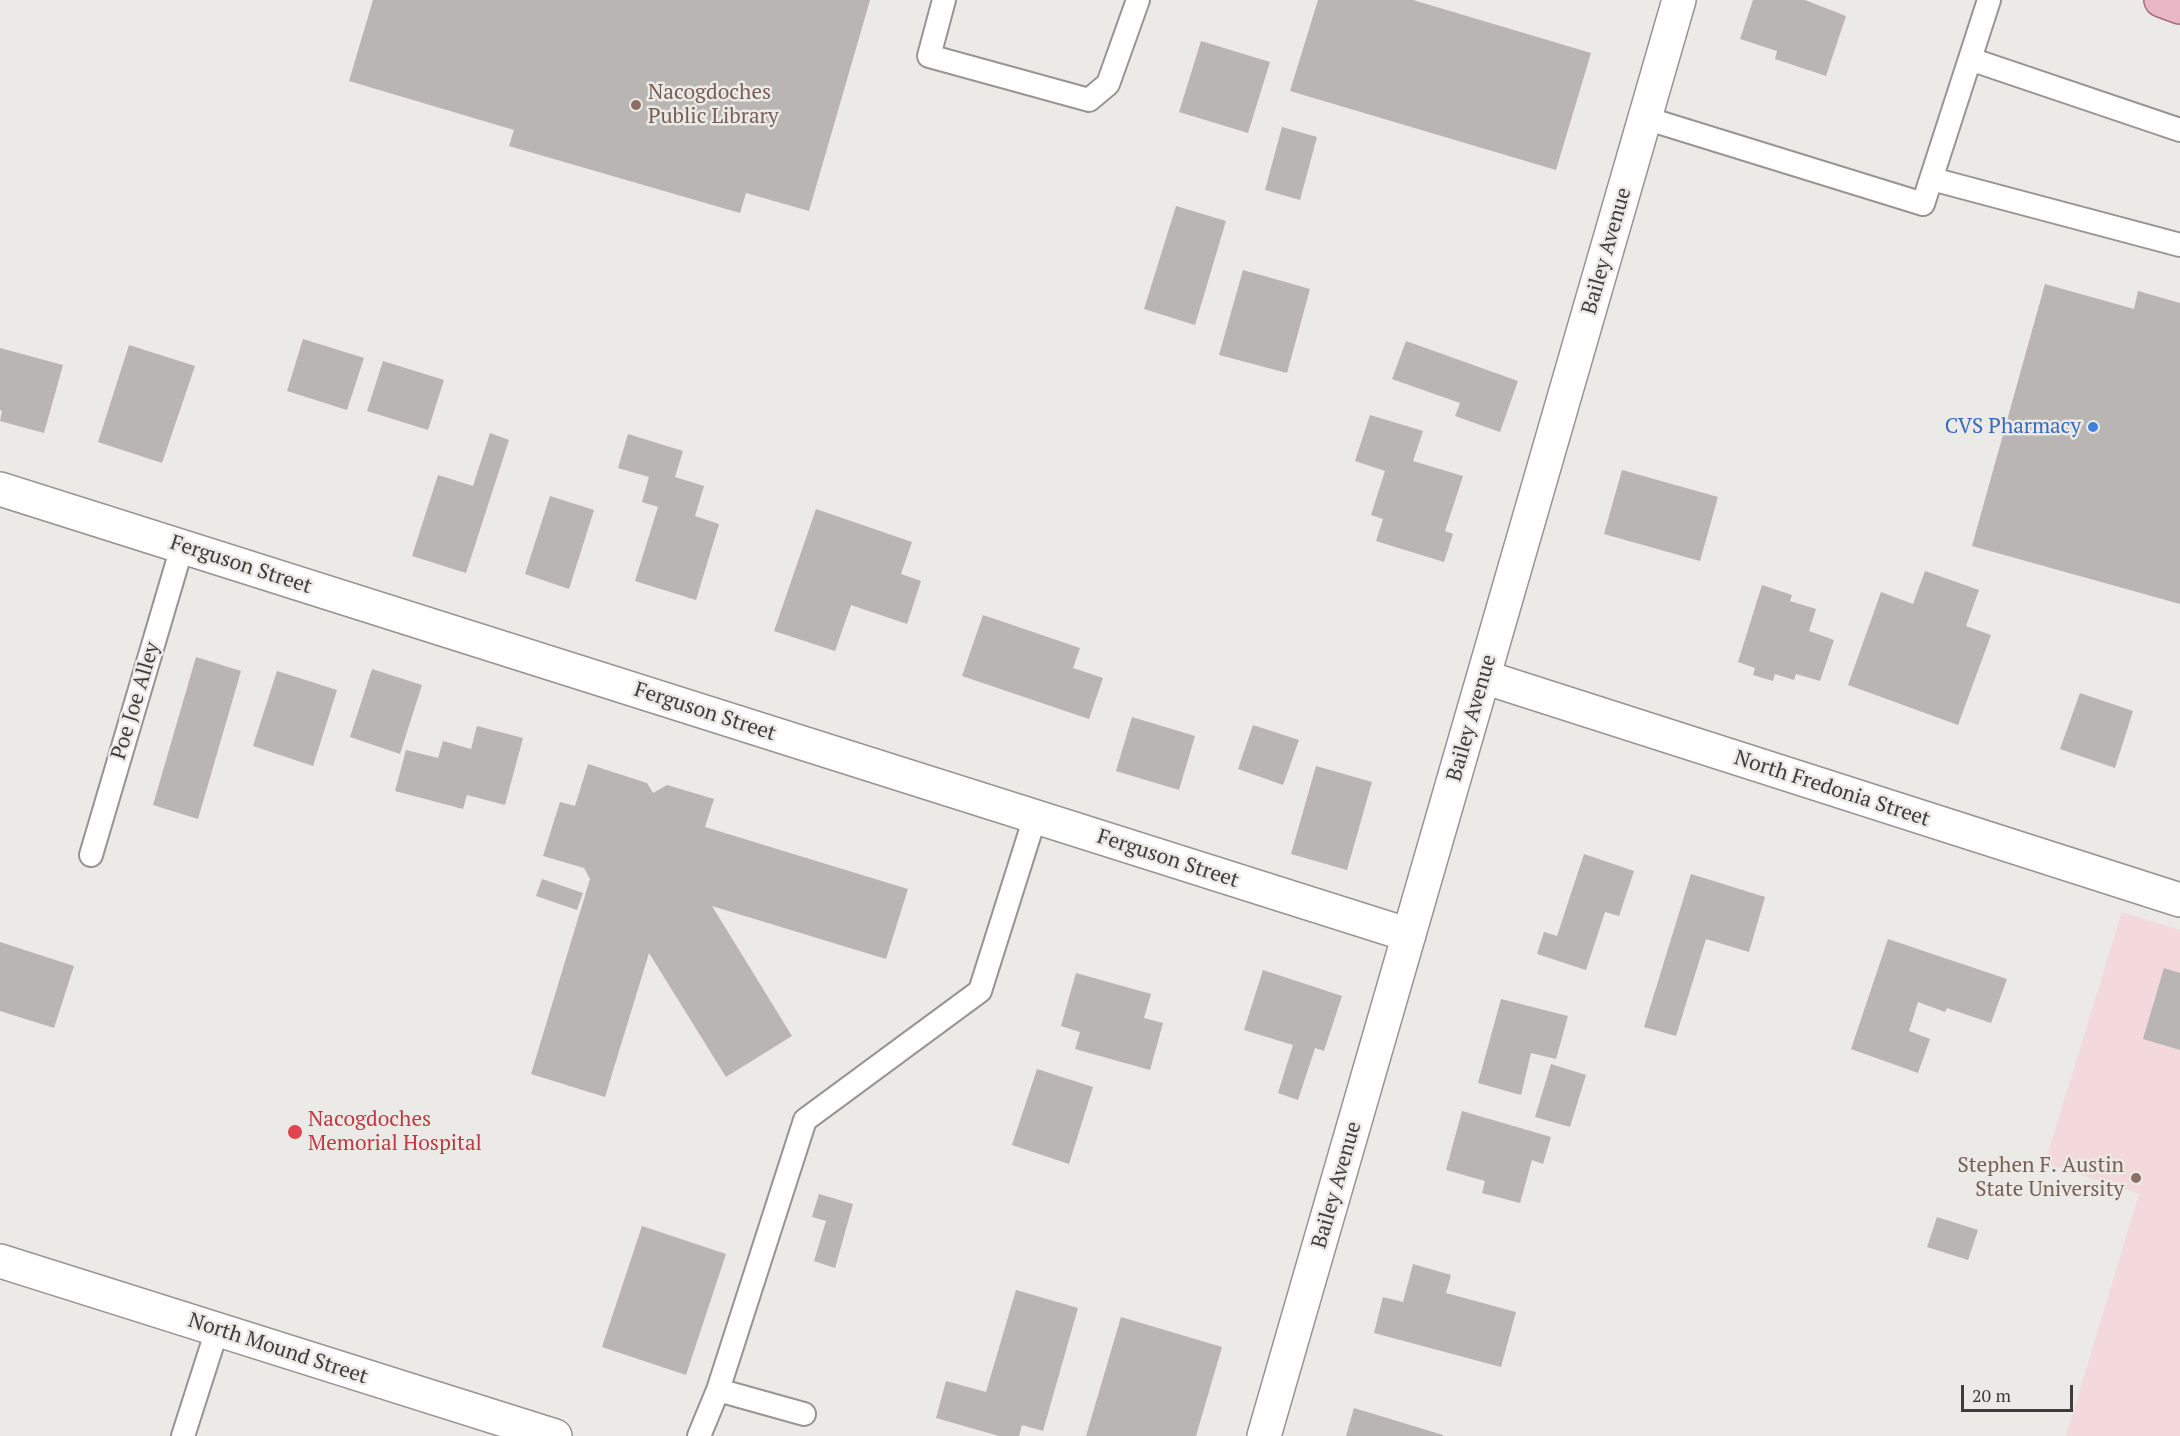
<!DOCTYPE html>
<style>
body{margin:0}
#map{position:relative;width:2180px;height:1436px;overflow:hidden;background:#ebeae6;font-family:"PT Serif",serif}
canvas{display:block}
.scale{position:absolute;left:1961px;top:1385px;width:112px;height:27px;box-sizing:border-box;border:3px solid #3d3d3b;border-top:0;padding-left:8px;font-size:18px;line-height:21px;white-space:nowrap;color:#3d3d3b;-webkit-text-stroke:4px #ebeae6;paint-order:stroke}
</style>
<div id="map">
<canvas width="2180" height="1436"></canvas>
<div class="scale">20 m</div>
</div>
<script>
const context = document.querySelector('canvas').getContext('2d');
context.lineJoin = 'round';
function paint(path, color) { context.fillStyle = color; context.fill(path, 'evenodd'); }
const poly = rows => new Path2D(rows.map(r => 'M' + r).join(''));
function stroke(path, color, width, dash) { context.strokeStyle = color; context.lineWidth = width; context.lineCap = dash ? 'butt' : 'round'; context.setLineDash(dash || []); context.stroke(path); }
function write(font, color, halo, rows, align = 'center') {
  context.font = font + ' "PT Serif",serif'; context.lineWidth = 5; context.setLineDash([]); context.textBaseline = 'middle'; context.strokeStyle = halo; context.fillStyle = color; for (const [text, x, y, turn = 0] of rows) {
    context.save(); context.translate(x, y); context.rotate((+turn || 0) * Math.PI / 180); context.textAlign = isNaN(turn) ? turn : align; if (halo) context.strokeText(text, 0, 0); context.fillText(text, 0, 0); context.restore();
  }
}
paint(poly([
 [2122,912,2180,930,2180,1436,2066,1436,2139,1194,2045,1163]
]), '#f3d8dc');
paint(poly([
 [373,0,870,0,809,211,746,193,740,213,509,146,514,130,349,81],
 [1318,0,1413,0,1591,53,1556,170,1290,91],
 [1753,0,1805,0,1846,16,1826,76,1775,59,1777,51,1740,39],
 [1201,41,1270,62,1248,133,1179,112],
 [1282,127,1317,137,1300,200,1265,190],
 [1176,206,1226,221,1195,325,1144,309],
 [1243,270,1310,289,1287,373,1219,355],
 [2045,284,2134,309,2138,291,2180,303,2180,604,1972,546],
 [303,339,364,358,347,410,287,391],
 [1406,341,1518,381,1500,432,1455,416,1460,403,1392,379],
 [129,345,195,366,162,463,98,442],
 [0,348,63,365,44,433,0,421,2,411,0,410],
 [383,361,444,380,428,430,367,411],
 [1370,415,1423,431,1413,461,1463,476,1445,531,1453,534,1444,562,1376,541,1383,519,1371,515,1385,471,1355,461],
 [490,433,509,440,466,573,412,556,438,475,473,486],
 [628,434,683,451,675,477,704,486,695,516,719,524,696,600,635,581,658,507,642,502,649,477,618,468],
 [1622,470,1718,497,1700,561,1604,534],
 [550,496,594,510,569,589,525,574],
 [816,509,912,542,901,574,921,581,907,624,851,605,835,651,774,631],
 [1925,571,1979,590,1966,626,1991,635,1958,725,1848,685,1881,592,1913,604],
 [1762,585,1792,595,1790,601,1816,609,1809,631,1834,640,1820,681,1796,674,1794,680,1775,674,1773,681,1753,675,1755,668,1738,662],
 [983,615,1080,648,1073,668,1103,678,1089,719,962,676],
 [196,657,241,671,198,819,153,805],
 [372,669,422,685,400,754,350,737],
 [277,671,337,690,313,766,253,746],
 [2080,693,2133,711,2115,768,2060,749],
 [1132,717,1195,736,1179,790,1116,771],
 [1253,725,1299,740,1283,785,1238,769],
 [477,726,523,738,505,805,467,795,463,809,395,791,406,750,438,758,443,741,471,749],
 [588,764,647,783,653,793,667,785,714,799,705,827,908,889,886,959,712,906,792,1036,726,1077,649,953,605,1097,531,1074,590,879,584,868,543,856,560,802,575,806],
 [1316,766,1372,782,1347,870,1291,854],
 [1584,854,1634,871,1619,916,1605,912,1586,970,1537,954,1544,932,1557,936],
 [1691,874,1765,897,1749,952,1706,939,1676,1036,1644,1027],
 [542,879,583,893,577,910,536,896],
 [1888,939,2007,979,1991,1023,1947,1008,1945,1012,1918,1002,1909,1031,1930,1039,1918,1073,1851,1049],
 [0,942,74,966,54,1028,0,1011],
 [2164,968,2180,973,2180,1050,2143,1039],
 [1263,970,1342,996,1324,1051,1315,1048,1298,1100,1278,1093,1293,1045,1244,1030],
 [1076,973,1151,994,1144,1018,1163,1023,1150,1070,1075,1049,1080,1032,1061,1026],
 [1501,999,1568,1016,1556,1059,1531,1053,1521,1095,1478,1083],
 [1551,1064,1586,1075,1570,1127,1535,1117],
 [1037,1069,1093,1087,1069,1164,1012,1145],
 [1462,1111,1551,1137,1543,1164,1532,1160,1520,1203,1482,1193,1485,1181,1446,1170],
 [819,1194,853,1204,835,1268,814,1261,826,1221,812,1217],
 [1937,1217,1978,1230,1968,1260,1927,1247],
 [642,1226,726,1254,686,1375,602,1347],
 [1413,1264,1451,1275,1446,1293,1516,1312,1501,1367,1374,1333,1383,1297,1403,1302],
 [1016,1290,1078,1308,1043,1431,1022,1425,1019,1436,999,1436,936,1418,946,1381,986,1392],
 [1121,1317,1222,1347,1196,1436,1086,1436],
 [1354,1408,1443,1435,1443,1436,1346,1436]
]), '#b8b5b3');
const lane = poly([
 [944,0,929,56,1089,100,1108,84,1138,0],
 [1970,59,2180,130],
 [1645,118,1923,204,1989,0],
 [1932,179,2180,245],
 [91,855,182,547],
 [718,1390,805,1120,980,991,1035,817],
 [183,1436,217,1330],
 [699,1436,718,1390,804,1414]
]);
const street = poly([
 [0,489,1409,935],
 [1484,677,2180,900],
 [0,1261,555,1436],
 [1264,1436,1679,0]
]);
const primary = poly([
 [2161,0,2180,7]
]);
stroke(lane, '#969592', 26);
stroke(street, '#969592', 36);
stroke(primary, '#a46d7b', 36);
stroke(lane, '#fff', 22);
stroke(street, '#fff', 33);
stroke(primary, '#e9b7c4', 33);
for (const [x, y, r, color] of [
 [636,105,6,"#8d6e63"],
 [2093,427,6,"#3f7fe0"],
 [295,1132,8,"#e0444e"],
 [2136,1178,6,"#8d6e63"]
]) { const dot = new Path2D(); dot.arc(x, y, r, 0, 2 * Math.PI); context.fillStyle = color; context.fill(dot); stroke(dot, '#ebeae6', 2); }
write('21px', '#785e54', '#ebeae6', [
 ["Nacogdoches",648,93],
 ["Public Library",648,117],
 ["Stephen F. Austin",2124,1166,"right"],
 ["State University",2124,1190,"right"]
], 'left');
write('21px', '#3d3d3b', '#ebeae6', [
 ["Bailey Avenue",1607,251,-74],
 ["Ferguson Street",241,565,18],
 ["Poe Joe Alley",136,701,-73],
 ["Ferguson Street",705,712,18],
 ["Bailey Avenue",1472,718,-74],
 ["North Fredonia Street",1832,789,18],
 ["Ferguson Street",1168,859,18],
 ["Bailey Avenue",1337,1185,-74],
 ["North Mound Street",278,1349,18]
]);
write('21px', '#366cbe', '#ebeae6', [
 ["CVS Pharmacy",2081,427]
], 'right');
write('21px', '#be3a42', '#ebeae6', [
 ["Nacogdoches",308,1120],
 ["Memorial Hospital",308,1144]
], 'left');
</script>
